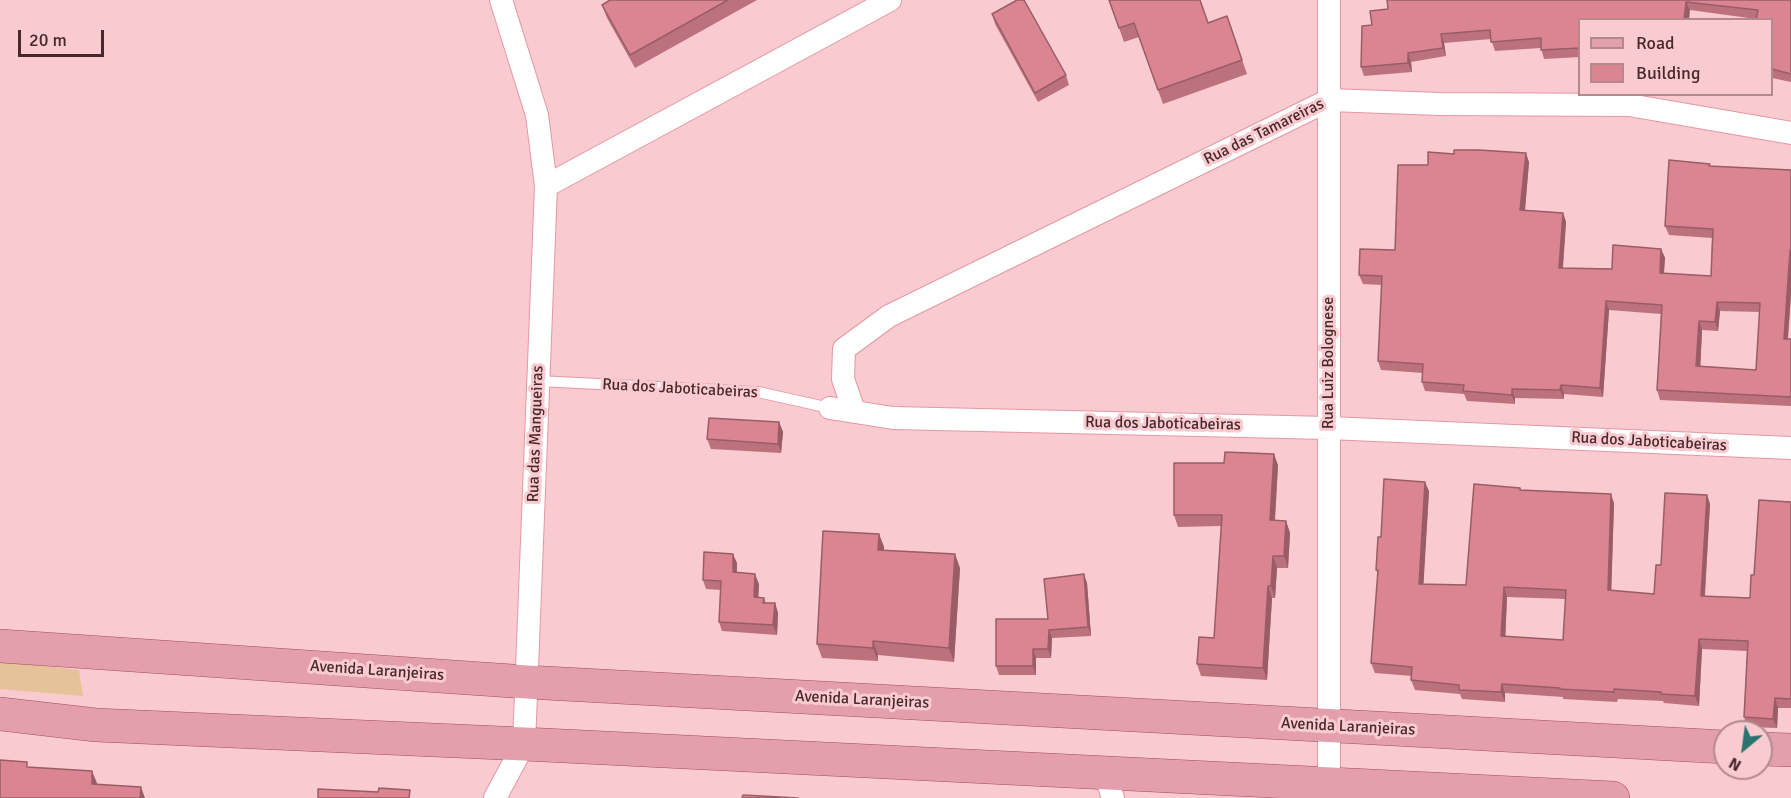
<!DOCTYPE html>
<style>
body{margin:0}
#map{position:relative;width:1791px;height:798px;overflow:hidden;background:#f9cacf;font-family:Signika,sans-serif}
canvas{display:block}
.legend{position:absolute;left:1578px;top:18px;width:195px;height:78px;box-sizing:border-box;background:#f9cacf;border:2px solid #b28a8e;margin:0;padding:8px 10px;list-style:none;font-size:18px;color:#47292d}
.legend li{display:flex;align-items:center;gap:12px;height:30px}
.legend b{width:30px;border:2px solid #b28a8e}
.north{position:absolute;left:1713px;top:720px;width:60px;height:60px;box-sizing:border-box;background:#f9cacf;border:2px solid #b28a8e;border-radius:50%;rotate:209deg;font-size:16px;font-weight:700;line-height:24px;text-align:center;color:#47292d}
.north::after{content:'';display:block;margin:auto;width:21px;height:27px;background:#2a7470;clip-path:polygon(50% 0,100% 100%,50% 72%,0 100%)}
.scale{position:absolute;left:18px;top:30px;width:86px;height:27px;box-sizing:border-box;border:3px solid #47292d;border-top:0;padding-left:8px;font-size:18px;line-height:21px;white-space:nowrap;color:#47292d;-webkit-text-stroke:4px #f9cacf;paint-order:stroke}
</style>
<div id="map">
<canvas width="1791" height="798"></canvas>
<ul class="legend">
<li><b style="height:8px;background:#e39fac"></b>Road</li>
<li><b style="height:16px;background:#da8591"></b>Building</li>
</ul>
<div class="north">N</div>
<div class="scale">20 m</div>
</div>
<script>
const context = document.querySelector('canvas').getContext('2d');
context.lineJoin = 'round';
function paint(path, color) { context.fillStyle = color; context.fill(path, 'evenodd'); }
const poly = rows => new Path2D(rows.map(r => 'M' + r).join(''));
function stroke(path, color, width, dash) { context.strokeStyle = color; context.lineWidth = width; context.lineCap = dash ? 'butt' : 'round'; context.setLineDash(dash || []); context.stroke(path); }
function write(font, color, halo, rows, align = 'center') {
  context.font = font + ' Signika,sans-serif'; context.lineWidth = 6; context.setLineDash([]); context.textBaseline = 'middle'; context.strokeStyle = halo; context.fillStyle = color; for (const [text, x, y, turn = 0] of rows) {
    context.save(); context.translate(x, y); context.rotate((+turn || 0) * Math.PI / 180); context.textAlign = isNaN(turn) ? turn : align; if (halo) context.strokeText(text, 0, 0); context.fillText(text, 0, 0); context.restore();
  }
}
paint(poly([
 [0,661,79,670,83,696,0,689]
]), '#e5c299');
const lane = poly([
 [538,381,758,392,830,408]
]);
const street = poly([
 [546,186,890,0],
 [830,408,893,418,1329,428,1791,448],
 [854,411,843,379,844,349,889,316,1329,100,1440,104,1629,105,1791,133],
 [1105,773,1113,798],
 [1322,795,1329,784,1329,0],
 [495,798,524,744,546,186,537,115,501,0]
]);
const primary = poly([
 [0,646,527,682,1725,747],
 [0,714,96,725,524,744,1613,798],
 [1761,749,1791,750]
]);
stroke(lane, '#e499a3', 12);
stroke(street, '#e499a3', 24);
stroke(primary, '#a14c5b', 34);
stroke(lane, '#fff', 10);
stroke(street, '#fff', 22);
stroke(primary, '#e39fac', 33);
paint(poly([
 [610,0,757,0,635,68,607,18,602,5],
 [1109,0,1208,23,1227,16,1247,74,1163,104,1139,37,1124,42],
 [1387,0,1791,0,1791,82,1772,78,1772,20,1756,19,1690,10,1580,20,1580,57,1544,59,1541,48,1495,51,1491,39,1444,43,1446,56,1411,62,1412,72,1364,76,1361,67,1372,25,1388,9],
 [992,14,1066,75,1069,85,1038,102,995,24],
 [1529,162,1525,211,1563,213,1566,222,1563,268,1612,269,1661,249,1665,258,1664,273,1711,276,1712,238,1669,235,1665,226,1710,164,1710,166,1791,170,1791,294,1788,339,1791,339,1791,406,1660,400,1657,390,1661,314,1609,310,1603,397,1564,394,1564,399,1515,398,1515,404,1467,401,1464,394,1425,391,1422,382,1423,373,1381,370,1378,361,1382,285,1363,284,1359,275,1395,250,1428,165],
 [1720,311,1760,312,1756,370,1700,366,1702,330,1718,331],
 [779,422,783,432,781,453,711,449,707,439],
 [1278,465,1275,521,1286,521,1290,533,1288,568,1277,568,1275,598,1272,598,1267,680,1201,676,1197,664,1214,638,1221,526,1178,527,1174,515],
 [1520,488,1521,490,1614,503,1611,591,1654,594,1661,565,1707,495,1710,504,1705,596,1750,598,1754,575,1791,502,1791,708,1778,708,1777,728,1747,727,1744,717,1747,651,1702,649,1699,706,1664,703,1663,701,1618,699,1617,702,1563,699,1563,697,1505,693,1505,702,1462,699,1460,694,1415,690,1411,680,1412,676,1375,673,1371,663,1378,574,1376,570,1381,537,1429,491,1423,584,1466,585],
 [1507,597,1566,599,1563,640,1505,637],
 [879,534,884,547,884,550,960,568,954,662,878,655,878,661,822,658,817,644],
 [737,563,737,572,759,584,758,597,764,598,766,603,775,603,778,613,777,635,722,631,719,622,721,590,706,589,703,580],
 [1087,583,1091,636,1052,638,1051,658,1036,658,1036,675,999,675,996,666]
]), '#bb727d');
paint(poly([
 [1686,2,1690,10,1689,20,1684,20],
 [1441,34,1444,43,1446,56,1443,48],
 [1408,53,1411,62,1412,72,1408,63],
 [1526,153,1529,162,1524,220,1520,210],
 [1563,213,1566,222,1562,277,1559,268],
 [1661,249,1665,258,1663,282,1660,273],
 [1790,250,1791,253,1791,294,1787,348,1784,339],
 [1606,301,1609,310,1603,397,1600,388],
 [1717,302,1720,311,1718,331,1715,322],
 [1699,321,1702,330,1700,375,1696,366],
 [1561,385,1564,394,1564,399,1560,390],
 [1512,389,1515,398,1515,404,1512,395],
 [779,422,783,432,781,453,778,444],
 [1274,454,1278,465,1274,532,1270,520],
 [1425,482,1429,491,1423,593,1419,584],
 [1611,494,1614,503,1611,600,1608,590],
 [1707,495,1710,504,1704,605,1701,596],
 [1286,521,1290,533,1288,568,1284,556],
 [879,534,884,547,883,564,878,550],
 [733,554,737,563,736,582,733,572],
 [955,554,960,568,954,662,949,648],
 [1273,556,1277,568,1275,598,1271,586],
 [755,574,759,584,758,606,754,597],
 [1084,574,1087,583,1091,636,1088,627],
 [1268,586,1272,598,1267,680,1263,668],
 [1504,587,1507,597,1505,646,1501,636],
 [775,603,778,613,777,635,773,625],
 [1049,630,1052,638,1051,658,1048,649],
 [1699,639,1702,649,1699,706,1695,696],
 [873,641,878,655,878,661,873,648],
 [1033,649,1036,658,1036,675,1033,666],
 [1502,684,1505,693,1505,702,1501,692],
 [1775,698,1778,708,1777,728,1773,719],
 [92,771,97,783,96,796,92,784],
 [141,787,145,798,140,798]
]), '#995d66');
const building = poly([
 [610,0,728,0,630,55,602,5,610,0],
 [1017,0,1024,0,1066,75,1035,93,992,14,1017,0],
 [1109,0,1200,0,1208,23,1227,16,1242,60,1158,90,1134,23,1119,28,1109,0],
 [1387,0,1791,0,1791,74,1772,69,1772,20,1756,20,1758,10,1686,2,1684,20,1580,20,1580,48,1541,50,1541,38,1491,42,1490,30,1441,34,1443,48,1408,53,1408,63,1361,67,1362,26,1372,25,1370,11,1388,9,1387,0],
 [1454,150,1479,150,1526,153,1520,210,1563,213,1559,268,1612,269,1613,245,1661,249,1660,273,1711,276,1713,229,1665,226,1669,160,1710,164,1709,166,1791,170,1791,250,1790,250,1784,339,1791,339,1791,397,1657,390,1662,305,1606,301,1600,388,1561,385,1560,390,1512,389,1512,395,1463,391,1464,385,1422,382,1423,364,1378,361,1382,276,1359,275,1360,249,1395,250,1398,165,1428,165,1428,152,1454,154,1454,150],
 [1717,302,1760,303,1756,370,1696,366,1699,321,1715,322,1717,302],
 [709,418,779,422,778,444,707,439,709,418],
 [1225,452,1274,454,1270,520,1286,521,1284,556,1273,556,1271,586,1268,586,1263,668,1197,664,1199,637,1214,638,1222,515,1174,515,1174,463,1224,463,1225,452],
 [1384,479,1425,482,1419,584,1466,585,1474,484,1520,488,1520,490,1611,494,1608,590,1654,594,1656,565,1661,565,1665,493,1707,495,1701,596,1750,598,1751,575,1754,575,1759,500,1791,502,1791,699,1775,698,1773,719,1744,717,1748,641,1699,639,1695,696,1661,694,1661,692,1614,689,1614,692,1560,689,1560,688,1502,684,1501,692,1459,690,1459,685,1411,680,1412,667,1371,663,1378,570,1376,570,1378,537,1381,537,1384,479],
 [1504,587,1566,590,1563,640,1501,636,1504,587],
 [823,531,879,534,878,550,955,554,949,648,873,641,873,648,817,644,823,531],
 [704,552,733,554,733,572,755,574,754,597,764,598,763,603,775,603,773,625,719,622,721,581,703,580,704,552],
 [1084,574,1088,627,1049,630,1048,649,1033,649,1033,666,996,666,996,619,1048,619,1044,579,1084,574],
 [0,760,27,762,27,767,92,771,92,784,141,787,140,798,0,798,0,760],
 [379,788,410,790,409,798,318,798,318,789,378,792,379,788],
 [743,795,798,798,742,798,743,795]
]);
paint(building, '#da8591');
stroke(building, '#995d66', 1.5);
write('16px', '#47292d', '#f9cacf', [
 ["Rua das Tamareiras",1264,132,-26],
 ["Rua Luiz Bolognese",1329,363,-90],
 ["Rua dos Jaboticabeiras",680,389,3],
 ["Rua dos Jaboticabeiras",1163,424,1],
 ["Rua das Mangueiras",536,434,-88],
 ["Rua dos Jaboticabeiras",1649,442,3],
 ["Avenida Laranjeiras",377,671,4],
 ["Avenida Laranjeiras",862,700,3],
 ["Avenida Laranjeiras",1348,727,3]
]);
</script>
